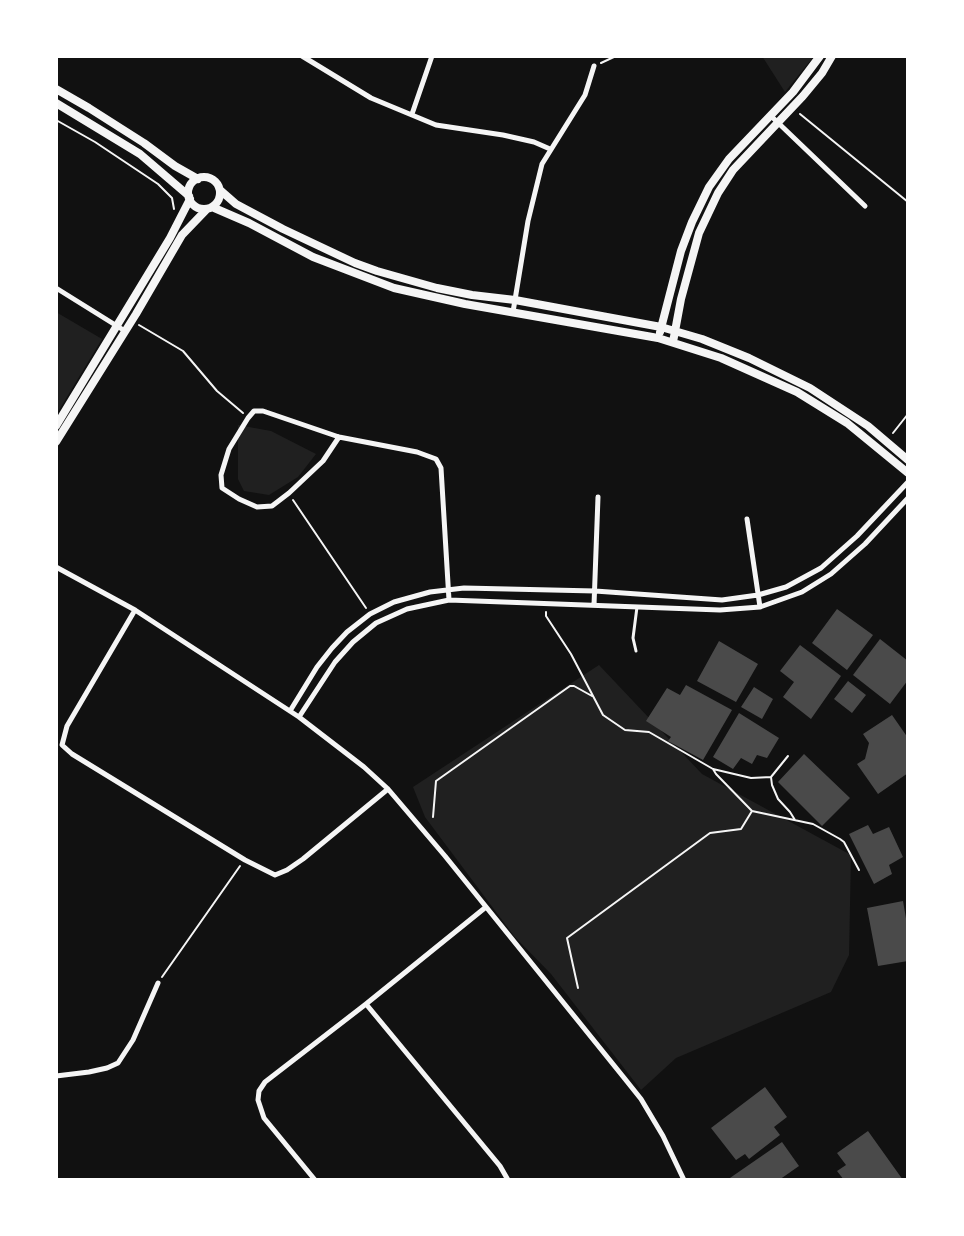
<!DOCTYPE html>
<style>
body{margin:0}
#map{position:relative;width:964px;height:1236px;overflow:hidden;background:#111;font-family:Figtree,sans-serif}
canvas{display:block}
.frame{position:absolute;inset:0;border:58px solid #fff;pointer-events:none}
</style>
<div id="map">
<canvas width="964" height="1236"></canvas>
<div class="frame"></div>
</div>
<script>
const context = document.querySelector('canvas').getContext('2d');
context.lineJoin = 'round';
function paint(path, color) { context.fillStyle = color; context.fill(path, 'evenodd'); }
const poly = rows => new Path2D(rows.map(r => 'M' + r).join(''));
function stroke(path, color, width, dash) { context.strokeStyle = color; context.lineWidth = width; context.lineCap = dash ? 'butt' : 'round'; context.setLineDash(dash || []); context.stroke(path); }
paint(poly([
 [762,56,814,56,785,92],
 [56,312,102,339,56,415],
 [238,425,271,431,316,454,298,477,269,495,244,491,238,479],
 [599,665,702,774,851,855,849,955,831,992,676,1058,641,1090,551,974,514,936,425,817,413,787]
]), '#202020');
paint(poly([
 [837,609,873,635,847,670,812,643],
 [880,639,908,661,908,680,890,704,853,675],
 [719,641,758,664,736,702,697,681],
 [800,645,841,676,811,719,783,697,794,682,780,671],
 [848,681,866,695,852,713,834,699],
 [686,685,732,710,703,760,668,741,671,737,646,721,667,688,680,695],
 [754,687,773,699,762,719,741,707],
 [739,713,779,738,767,758,757,755,752,764,741,758,733,769,713,757],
 [892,715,908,738,908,773,878,794,857,764,865,759,869,743,863,734],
 [804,754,850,798,822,826,778,782],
 [868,825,873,834,889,827,903,857,889,865,892,874,874,884,849,834],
 [903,901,908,930,908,961,878,966,867,908],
 [765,1087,787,1117,774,1127,780,1135,749,1159,745,1154,736,1160,711,1128],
 [868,1131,903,1180,844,1180,837,1171,846,1165,837,1153],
 [782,1142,799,1166,779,1180,767,1180,766,1178,764,1180,727,1180]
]), '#4a4a4a');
stroke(poly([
 [601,63,616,56],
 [800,114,908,202],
 [56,120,95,142,158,184,172,198,174,209],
 [139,325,183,351,217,391,243,413],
 [893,433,908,414],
 [293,500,366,608],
 [546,612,546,616,571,654,603,715,625,730,649,732,713,769,751,778,771,777],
 [788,756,771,777,772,785,778,799,790,812,795,820],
 [713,769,716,774,752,811,813,824,840,839,844,842,859,870],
 [433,817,436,781,570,686,574,686,592,696],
 [162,977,240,866],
 [578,988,567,938,710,833,741,829,752,811]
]), '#f5f5f5', 2);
stroke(poly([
 [636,651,633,638,637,607]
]), '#f5f5f5', 3);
stroke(poly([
 [302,56,371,98,436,125,503,135,534,142,550,149],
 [412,114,432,56],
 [771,116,865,206],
 [56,288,125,331],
 [513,312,528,221,542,164,585,95,594,66],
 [339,437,323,461,289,493,272,506,257,507,239,499,222,488,221,475,229,449,248,418,254,411,263,411,339,437,417,452,436,459,441,468,449,600],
 [747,519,760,607],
 [56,567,135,610,299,717,364,767,388,789,445,856,625,1079,641,1099,663,1136,684,1180],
 [594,605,598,497],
 [135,610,67,726,62,745,72,754,245,860,275,875,287,870,303,859,388,789],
 [290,711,317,667,332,648,347,632,370,614,394,602,430,592,464,588,595,591,722,600,758,595,786,587,821,568,857,536,908,482],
 [299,717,335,662,353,642,376,623,407,609,449,600,720,610,760,607,802,592,831,574,865,544,908,498],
 [366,1004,500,1166,508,1180],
 [56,1076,89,1072,107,1068,118,1063,133,1040,158,983],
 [315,1180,264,1118,258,1100,259,1091,265,1082,366,1004,486,907]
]), '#f5f5f5', 5);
stroke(poly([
 [56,89,89,108,144,143,175,166,198,179],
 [56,103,140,154,189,196],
 '188 193a16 16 0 1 1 32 0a16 16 0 1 1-32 0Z',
 [220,190,236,204,283,229,355,263,377,271,437,288,472,295,515,300,661,327,702,339,749,358,810,388,868,426,908,460],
 [212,207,249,223,313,257,394,288,465,304,658,338,721,358,797,392,847,423,908,473],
 [660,332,681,251,692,222,709,187,729,159,793,92,820,56],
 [673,342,681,299,699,233,718,193,733,170,803,96,822,73,832,56],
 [56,426,170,238,190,199],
 [56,442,136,314,182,235,207,209]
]), '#f5f5f5', 8);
</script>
